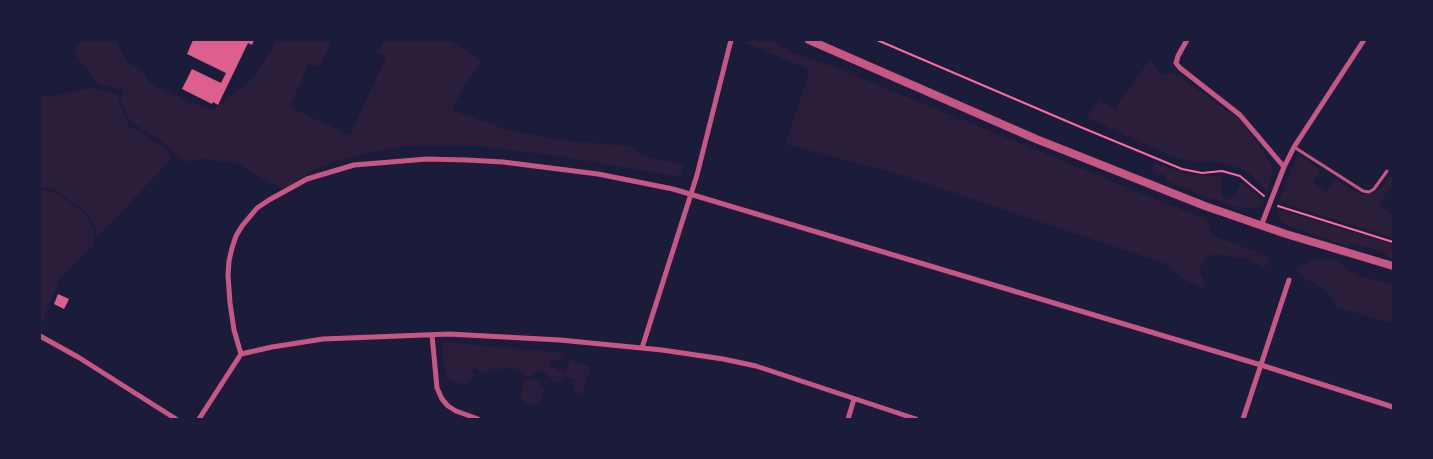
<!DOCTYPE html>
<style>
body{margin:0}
#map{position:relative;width:1433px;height:459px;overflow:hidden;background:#1b1b3a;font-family:"DejaVu Sans",sans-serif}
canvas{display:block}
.frame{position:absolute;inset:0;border:41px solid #1b1b3a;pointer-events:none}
</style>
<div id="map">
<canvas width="1433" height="459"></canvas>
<div class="frame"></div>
</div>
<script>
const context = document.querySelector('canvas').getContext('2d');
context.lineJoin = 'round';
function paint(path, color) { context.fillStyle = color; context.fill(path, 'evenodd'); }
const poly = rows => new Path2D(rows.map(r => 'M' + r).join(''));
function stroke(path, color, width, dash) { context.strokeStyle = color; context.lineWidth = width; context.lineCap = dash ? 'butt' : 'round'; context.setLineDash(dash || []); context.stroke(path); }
paint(poly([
 [82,40,115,40,127,62,143,70,149,83,190,102,213,110,254,77,277,40,332,40,319,68,309,64,289,107,350,135,386,57,376,52,379,50,384,40,450,40,482,61,463,87,452,110,508,130,559,140,636,147,640,155,684,165,680,177,558,156,474,146,404,146,350,157,314,169,285,190,263,179,235,162,219,162,212,159,201,159,190,162,178,157,167,145,132,123,125,111,121,99,124,90,98,84,83,65,74,52],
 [745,40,771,40,795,54,834,67,1207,220,1211,235,1268,256,1269,261,1267,265,1263,267,1243,258,1236,259,1225,255,1215,254,1206,257,1199,271,1204,281,1205,285,1202,288,1180,277,1169,265,895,173,785,144,808,76,808,69,745,43],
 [1150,59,1162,75,1174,73,1242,121,1273,167,1268,191,1246,171,1223,163,1192,162,1171,156,1086,117,1099,99,1115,109],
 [91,88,119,94,118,101,129,126,165,148,173,157,97,238,95,227,86,212,54,189,40,188,40,96,50,96],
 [1298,154,1321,170,1313,183,1326,192,1335,179,1355,192,1363,194,1372,194,1380,189,1390,176,1393,178,1393,183,1378,205,1393,216,1393,238,1279,202],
 [1155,163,1191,175,1222,176,1221,194,1227,200,1234,197,1241,182,1265,202,1254,209,1232,206,1166,181,1165,176,1153,171],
 [40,189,56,193,85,214,94,230,94,245,61,277,40,327],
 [1278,209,1393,244,1393,259,1388,258,1385,253,1352,243,1347,246,1285,225,1277,213],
 [1316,259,1337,261,1356,275,1393,285,1393,324,1337,307,1331,297,1327,294,1323,289,1316,283,1303,279,1300,274,1298,268],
 [442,342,565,353,561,359,549,361,550,366,564,373,565,375,570,360,591,367,582,395,572,391,575,380,565,376,563,382,555,382,541,370,528,377,518,369,507,368,495,370,489,368,486,372,481,373,477,370,470,367,475,376,465,384,453,382,445,377],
 [536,379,544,391,538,406,525,403,521,397,524,381]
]), '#2a1e3b');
paint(poly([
 [193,40,254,40,252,45,248,43,218,105,213,102,212,104,182,89,192,69,221,83,226,73,187,54],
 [58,294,69,299,64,309,54,304]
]), '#dd5f8e');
stroke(poly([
 [877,40,1078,126,1182,169,1202,173,1222,171,1240,176,1264,196],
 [1278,206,1393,242]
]), '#ff6b9d', 2);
stroke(poly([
 [1294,147,1363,191,1369,192,1374,189,1387,171]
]), '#c65784', 3);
stroke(poly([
 [1187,40,1178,56,1176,63,1180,68,1240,115,1284,167],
 [1261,226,1284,167,1294,147,1364,40],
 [432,335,437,388,442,399,448,406,456,411,478,419],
 [40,336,78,357,176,419],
 [642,348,697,175,731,40],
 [241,354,234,330,230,303,228,275,229,261,232,248,236,236,242,226,257,208,269,200,307,179,354,165,427,159,467,160,503,162,598,174,673,189,1261,365,1393,407],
 [199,419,241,354,272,347,323,339,449,334,560,340,662,350,723,359,756,366,916,419],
 [848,419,854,399],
 [1243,419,1289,280]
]), '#c65784', 5);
stroke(poly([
 [809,40,1036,139,1205,206,1286,234,1393,266]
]), '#c65784', 8);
</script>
